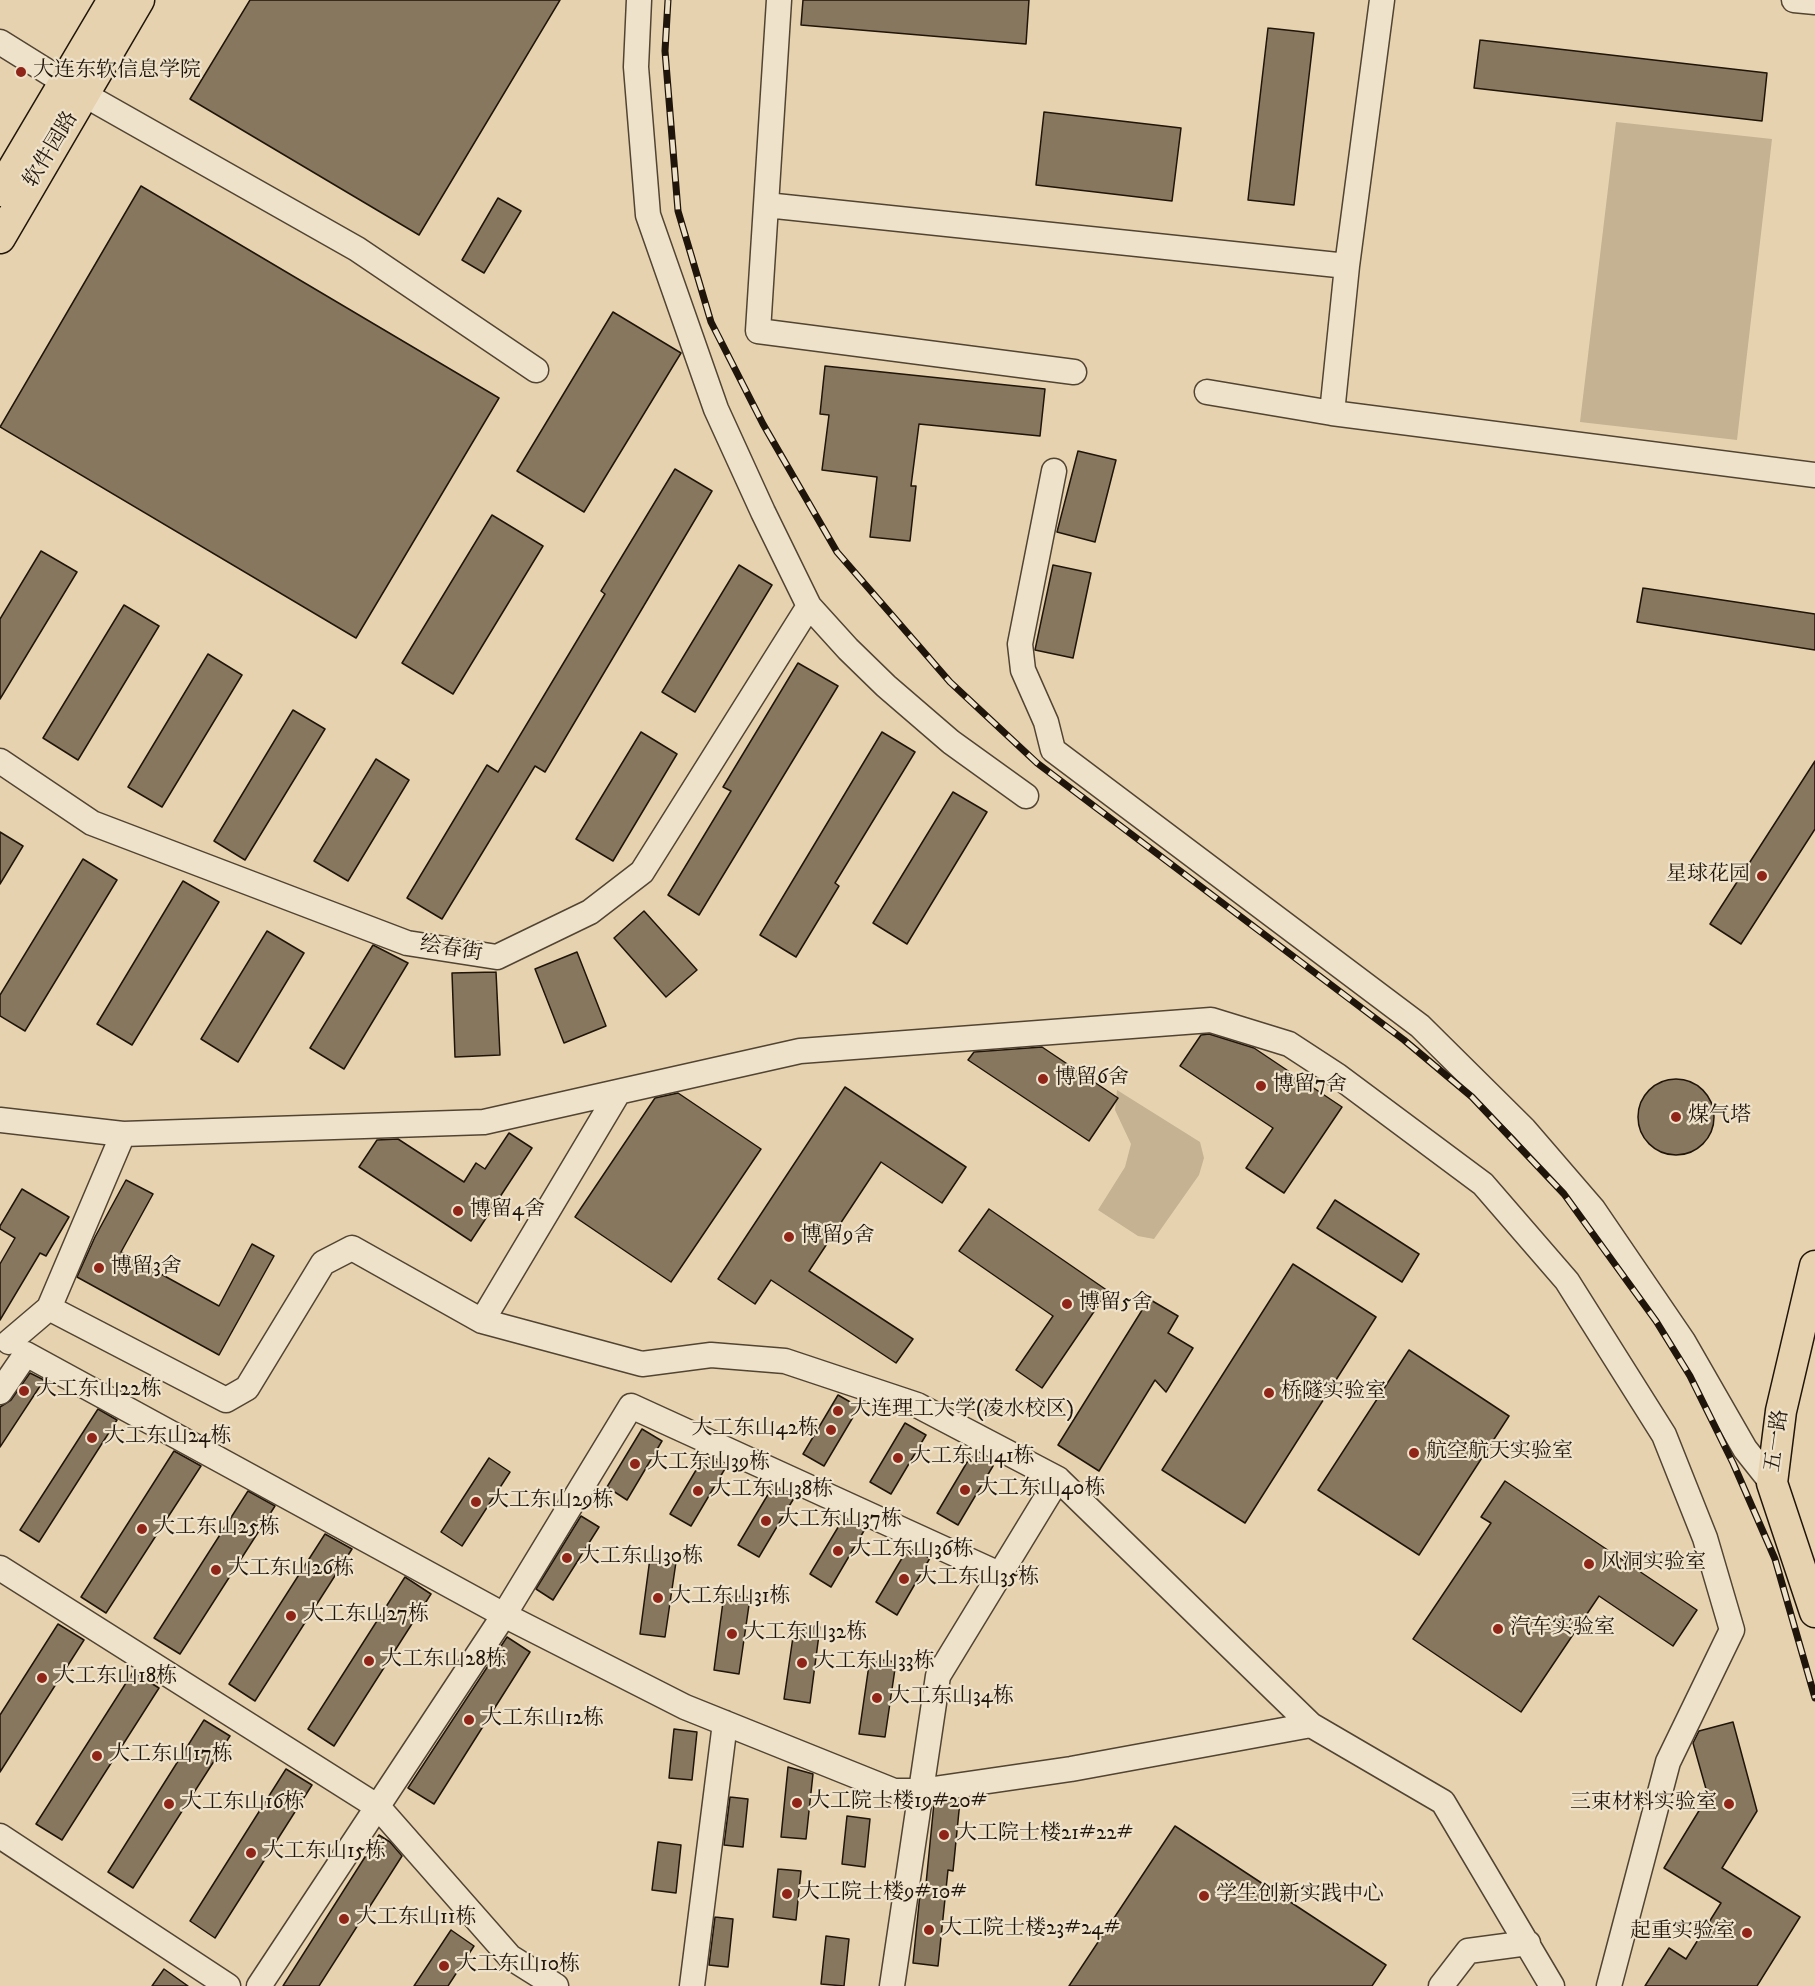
<!DOCTYPE html>
<meta charset="utf-8">
<style>
body{margin:0}
canvas{display:block;background:#e6d2ae}
</style>
<canvas width="1815" height="1986"></canvas>
<script>
const context = document.querySelector('canvas').getContext('2d');
context.lineJoin = 'round';
function paint(path, color) { context.fillStyle = color; context.fill(path, 'evenodd'); }
const poly = rows => new Path2D(rows.map(r => 'M' + r).join(''));
function stroke(path, color, width, dash) { context.strokeStyle = color; context.lineWidth = width; context.lineCap = dash ? 'butt' : 'round'; context.setLineDash(dash || []); context.stroke(path); }
function write(font, color, halo, rows, align = 'center') {
  context.font = font + ' "IM FELL DW Pica","Noto Serif SC",serif'; context.lineWidth = 4.5; context.setLineDash([]); context.textBaseline = 'middle'; context.strokeStyle = halo; context.fillStyle = color; for (const [text, x, y, turn = 0] of rows) {
    context.save(); context.translate(x, y); context.rotate((+turn || 0) * Math.PI / 180); context.textAlign = isNaN(turn) ? turn : align; if (halo) context.strokeText(text, 0, 0); context.fillText(text, 0, 0); context.restore();
  }
}
paint(poly([
 [1616,122,1772,139,1737,440,1580,422],
 [1117,1090,1200,1142,1204,1158,1199,1175,1154,1239,1138,1236,1098,1210,1125,1167,1131,1144,1115,1110]
]), '#c4b292');
const building = poly([
 [250,0,560,0,419,235,190,99,250,0],
 [803,0,1029,0,1026,44,801,25,803,0],
 [1268,28,1314,33,1294,205,1248,200,1268,28],
 [1480,40,1767,73,1762,121,1474,88,1480,40],
 [1044,112,1181,128,1172,201,1036,185,1044,112],
 [141,186,499,398,356,638,0,427,141,186],
 [498,198,521,211,484,273,462,260,498,198],
 [613,312,681,353,584,512,517,471,613,312],
 [825,366,1045,389,1040,436,919,424,911,486,916,486,910,541,870,537,877,477,822,470,829,415,820,414,825,366],
 [1078,451,1116,460,1095,542,1057,532,1078,451],
 [675,469,712,491,545,772,535,766,442,919,407,898,487,765,498,772,605,594,601,591,675,469],
 [492,515,543,546,453,694,402,663,492,515],
 [41,551,77,572,0,699,0,619,41,551],
 [739,565,772,585,695,712,662,692,739,565],
 [1053,565,1091,573,1073,658,1035,650,1053,565],
 [1643,588,1815,614,1815,650,1637,622,1643,588],
 [124,605,159,626,78,760,43,738,124,605],
 [208,654,242,675,162,807,128,787,208,654],
 [798,663,838,686,699,915,668,895,731,791,723,787,798,663],
 [293,710,325,729,245,860,214,841,293,710],
 [641,732,677,754,613,861,576,839,641,732],
 [882,732,915,752,835,883,839,886,796,957,760,935,882,732],
 [376,759,409,780,348,881,314,861,376,759],
 [1815,761,1815,829,1741,944,1710,924,1815,761],
 [953,792,987,812,907,944,873,923,953,792],
 [0,832,23,846,0,884,0,832],
 [83,859,117,880,25,1031,0,1016,0,995,83,859],
 [183,881,219,902,132,1045,97,1024,183,881],
 [644,911,697,970,666,997,614,938,644,911],
 [267,931,304,953,238,1062,201,1039,267,931],
 [373,945,408,963,344,1069,310,1048,373,945],
 [577,952,606,1026,564,1043,535,969,577,952],
 [496,972,500,1055,455,1057,452,973,496,972],
 [1209,1034,1254,1048,1342,1107,1284,1193,1246,1168,1273,1128,1180,1066,1201,1035,1209,1034],
 [1042,1047,1118,1098,1089,1141,968,1060,974,1052,1042,1047],
 '1638 1117a38 38 0 1 1 76 0a38 38 0 1 1-76 0Z',
 [845,1087,966,1167,942,1203,881,1162,809,1271,913,1339,896,1363,771,1280,755,1304,718,1279,845,1087],
 [678,1093,761,1149,671,1282,575,1217,655,1098,678,1093],
 [509,1133,532,1148,471,1241,359,1167,377,1140,398,1139,464,1182,476,1163,485,1169,509,1133],
 [126,1180,153,1194,121,1252,219,1306,252,1244,274,1256,219,1355,77,1277,95,1237,126,1180],
 [22,1189,69,1217,46,1256,40,1253,0,1320,0,1264,15,1238,0,1229,0,1226,22,1189],
 [1335,1200,1419,1254,1402,1282,1317,1228,1335,1200],
 [989,1209,1108,1291,1042,1388,1016,1370,1053,1316,959,1251,989,1209],
 [1293,1264,1376,1317,1245,1523,1162,1470,1293,1264],
 [1149,1299,1178,1316,1168,1333,1193,1348,1166,1392,1155,1380,1099,1471,1058,1445,1149,1299],
 [1409,1350,1509,1416,1419,1555,1318,1490,1409,1350],
 [30,1373,44,1380,0,1447,0,1407,11,1400,30,1373],
 [838,1395,859,1407,824,1466,803,1454,838,1395],
 [98,1409,117,1420,39,1542,20,1530,98,1409],
 [905,1423,926,1435,891,1494,870,1482,905,1423],
 [642,1429,662,1441,627,1500,607,1487,642,1429],
 [174,1451,201,1466,106,1613,81,1597,174,1451],
 [972,1454,993,1466,958,1525,937,1513,972,1454],
 [705,1455,726,1467,691,1526,670,1514,705,1455],
 [489,1458,510,1472,462,1546,441,1532,489,1458],
 [1505,1481,1697,1610,1673,1646,1599,1596,1521,1712,1413,1639,1491,1523,1481,1517,1505,1481],
 [773,1486,794,1498,759,1557,738,1545,773,1486],
 [248,1491,275,1506,180,1654,154,1638,248,1491],
 [581,1516,599,1527,553,1600,536,1589,581,1516],
 [843,1519,865,1529,831,1587,810,1574,843,1519],
 [325,1534,352,1549,255,1701,229,1684,325,1534],
 [908,1548,930,1558,897,1615,876,1602,908,1548],
 [650,1558,676,1562,665,1637,640,1634,650,1558],
 [405,1577,431,1594,334,1746,308,1729,405,1577],
 [724,1594,750,1598,739,1674,714,1670,724,1594],
 [795,1623,820,1627,810,1703,784,1699,795,1623],
 [58,1624,84,1640,0,1772,0,1715,58,1624],
 [507,1637,530,1652,434,1804,408,1788,507,1637],
 [870,1658,896,1662,885,1737,859,1734,870,1658],
 [133,1672,159,1688,62,1840,36,1824,133,1672],
 [204,1720,230,1736,133,1888,108,1872,204,1720],
 [1733,1722,1757,1811,1722,1868,1800,1917,1757,1986,1645,1986,1669,1948,1686,1959,1721,1903,1664,1868,1708,1796,1693,1743,1699,1731,1733,1722],
 [674,1729,697,1732,692,1780,669,1778,674,1729],
 [788,1767,813,1774,806,1839,781,1837,788,1767],
 [286,1769,312,1785,215,1938,190,1921,286,1769],
 [730,1797,748,1799,743,1847,724,1845,730,1797],
 [954,1800,960,1801,953,1871,948,1870,938,1966,913,1963,920,1894,925,1894,934,1803,954,1800],
 [847,1816,870,1819,865,1867,842,1864,847,1816],
 [1175,1826,1386,1965,1372,1986,1069,1986,1175,1826],
 [379,1835,390,1842,402,1856,319,1986,283,1986,379,1835],
 [658,1842,681,1845,676,1893,652,1890,658,1842],
 [778,1869,801,1871,796,1920,773,1917,778,1869],
 [715,1917,733,1919,728,1967,709,1965,715,1917],
 [451,1930,474,1946,448,1986,414,1986,451,1930],
 [826,1936,849,1939,844,1986,821,1984,826,1936],
 [164,1969,188,1986,152,1986,164,1969]
]);
paint(building, '#87775f');
stroke(building, '#20150a', 1.5);
const minor = poly([
 [639,0,636,67,648,215,716,409,763,512,809,606,848,649,886,686,951,742,1026,796],
 [779,0,758,331,1074,372],
 [1794,0,1815,2],
 [0,42,85,95,357,249,536,370],
 [766,205,1347,266,1332,413],
 [1347,266,1382,0],
 [1207,392,1332,413,1815,475],
 [1054,471,1020,644,1023,670,1046,722,1053,750,1420,1026,1524,1129,1593,1209,1683,1341,1745,1449,1772,1483],
 [0,761,92,823,407,943,497,957,590,912,642,872,809,606],
 [0,1120,123,1134,484,1122,800,1051,1211,1020,1289,1044,1338,1076,1483,1184,1567,1281,1664,1435,1705,1538,1732,1630,1668,1762,1609,1986],
 [49,1308,123,1134],
 [482,1321,618,1093],
 [9,1342,49,1308,226,1400,247,1388,323,1263,352,1248,482,1321,642,1364,711,1355,785,1361,917,1405,1058,1479],
 [0,1392,26,1354,504,1615,685,1707,894,1791,920,1791,1071,1769,1311,1725],
 [0,1568,378,1807,510,1957,556,1986],
 [0,1836,228,1986],
 [259,1986,504,1615,631,1406,999,1574],
 [692,1986,725,1723],
 [892,1986,938,1676,1058,1479,1311,1725,1443,1802,1552,1986],
 [1441,1986,1468,1951,1528,1943]
]);
const major = poly([
 [0,191,113,0],
 [0,238,139,0],
 [1815,1266,1781,1411,1772,1483,1815,1612]
]);
stroke(minor, '#524433', 27);
stroke(major, '#20150a', 33);
stroke(minor, '#efe2ca', 24);
stroke(major, '#e6d2ae', 30);
const rail = poly([
 [668,0,665,51,678,211,711,322,763,424,837,552,950,682,1037,763,1404,1040,1472,1097,1564,1194,1656,1321,1690,1376,1733,1463,1775,1559,1815,1698]
]);
stroke(rail, '#20150a', 7);
stroke(rail, '#efe2ca', 4.5, [14]);
for (const [x, y, r, color] of [
 [21,72,6,"#8f2418"],
 [1762,876,6,"#8f2418"],
 [1043,1079,6,"#8f2418"],
 [1261,1086,6,"#8f2418"],
 [1676,1117,6,"#8f2418"],
 [458,1211,6,"#8f2418"],
 [789,1237,6,"#8f2418"],
 [99,1268,6,"#8f2418"],
 [1067,1304,6,"#8f2418"],
 [24,1391,6,"#8f2418"],
 [1269,1393,6,"#8f2418"],
 [838,1411,6,"#8f2418"],
 [831,1430,6,"#8f2418"],
 [92,1438,6,"#8f2418"],
 [1414,1453,6,"#8f2418"],
 [898,1458,6,"#8f2418"],
 [635,1464,6,"#8f2418"],
 [965,1490,6,"#8f2418"],
 [698,1491,6,"#8f2418"],
 [476,1502,6,"#8f2418"],
 [766,1521,6,"#8f2418"],
 [142,1529,6,"#8f2418"],
 [838,1551,6,"#8f2418"],
 [567,1558,6,"#8f2418"],
 [1589,1564,6,"#8f2418"],
 [216,1570,6,"#8f2418"],
 [904,1579,6,"#8f2418"],
 [658,1598,6,"#8f2418"],
 [291,1616,6,"#8f2418"],
 [1498,1629,6,"#8f2418"],
 [732,1634,6,"#8f2418"],
 [369,1661,6,"#8f2418"],
 [802,1663,6,"#8f2418"],
 [42,1678,6,"#8f2418"],
 [877,1698,6,"#8f2418"],
 [469,1720,6,"#8f2418"],
 [97,1756,6,"#8f2418"],
 [797,1803,6,"#8f2418"],
 [169,1804,6,"#8f2418"],
 [1729,1804,6,"#8f2418"],
 [944,1835,6,"#8f2418"],
 [251,1853,6,"#8f2418"],
 [787,1894,6,"#8f2418"],
 [1204,1896,6,"#8f2418"],
 [344,1919,6,"#8f2418"],
 [929,1930,6,"#8f2418"],
 [1747,1933,6,"#8f2418"],
 [444,1966,6,"#8f2418"]
]) { const dot = new Path2D(); dot.arc(x, y, r, 0, 2 * Math.PI); context.fillStyle = color; context.fill(dot); stroke(dot, '#efe2ca', 2); }
write('21px', '#20150a', '#efe2ca', [
 ["大连东软信息学院",33,72],
 ["星球花园",1750,876,"right"],
 ["博留6舍",1055,1079],
 ["博留7舍",1273,1086],
 ["煤气塔",1688,1117],
 ["博留4舍",470,1211],
 ["博留9舍",801,1237],
 ["博留3舍",111,1268],
 ["博留5舍",1079,1304],
 ["大工东山22栋",36,1391],
 ["桥隧实验室",1281,1393],
 ["大连理工大学(凌水校区)",850,1411],
 ["大工东山42栋",819,1430,"right"],
 ["大工东山24栋",104,1438],
 ["航空航天实验室",1426,1453],
 ["大工东山41栋",910,1458],
 ["大工东山39栋",647,1464],
 ["大工东山40栋",977,1490],
 ["大工东山38栋",710,1491],
 ["大工东山29栋",488,1502],
 ["大工东山37栋",778,1521],
 ["大工东山25栋",154,1529],
 ["大工东山36栋",850,1551],
 ["大工东山30栋",579,1558],
 ["风洞实验室",1601,1564],
 ["大工东山26栋",228,1570],
 ["大工东山35栋",916,1579],
 ["大工东山31栋",670,1598],
 ["大工东山27栋",303,1616],
 ["汽车实验室",1510,1629],
 ["大工东山32栋",744,1634],
 ["大工东山28栋",381,1661],
 ["大工东山33栋",814,1663],
 ["大工东山18栋",54,1678],
 ["大工东山34栋",889,1698],
 ["大工东山12栋",481,1720],
 ["大工东山17栋",109,1756],
 ["大工院士楼19#20#",809,1803],
 ["大工东山16栋",181,1804],
 ["三束材料实验室",1717,1804,"right"],
 ["大工院士楼21#22#",956,1835],
 ["大工东山15栋",263,1853],
 ["大工院士楼9#10#",799,1894],
 ["学生创新实践中心",1216,1896],
 ["大工东山11栋",356,1919],
 ["大工院士楼23#24#",941,1930],
 ["起重实验室",1735,1933,"right"],
 ["大工东山10栋",456,1966]
], 'left');
write('21px', '#20150a', '#efe2ca', [
 ["软件园路",52,150,-59],
 ["绘春街",451,950,9],
 ["五一路",1778,1441,-82]
]);
</script>
